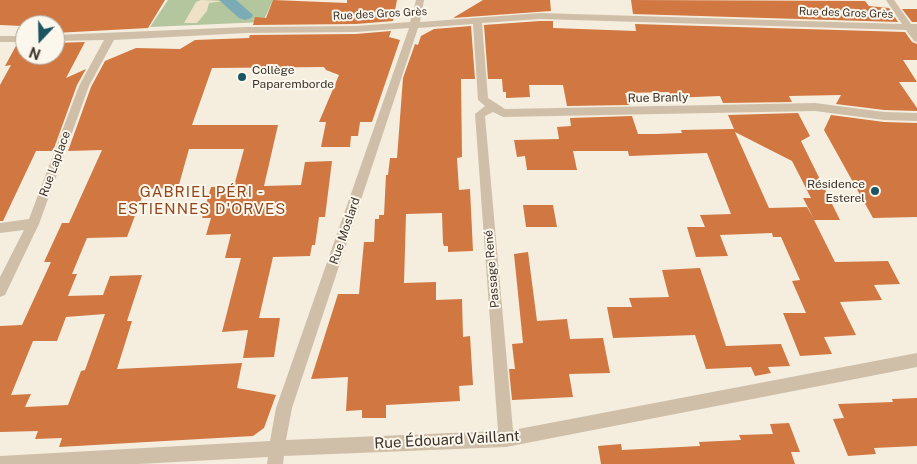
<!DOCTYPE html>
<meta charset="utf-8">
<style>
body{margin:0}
#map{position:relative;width:917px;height:464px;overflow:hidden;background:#f5eedf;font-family:"Public Sans",sans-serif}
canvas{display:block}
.north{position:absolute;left:15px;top:15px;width:50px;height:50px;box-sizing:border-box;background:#fcf7ec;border:1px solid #afa89e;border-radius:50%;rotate:201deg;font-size:14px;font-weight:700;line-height:20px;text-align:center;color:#3c322a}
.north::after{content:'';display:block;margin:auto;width:18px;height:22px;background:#1b5462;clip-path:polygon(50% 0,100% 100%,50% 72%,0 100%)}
</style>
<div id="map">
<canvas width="917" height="464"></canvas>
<div class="north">N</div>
</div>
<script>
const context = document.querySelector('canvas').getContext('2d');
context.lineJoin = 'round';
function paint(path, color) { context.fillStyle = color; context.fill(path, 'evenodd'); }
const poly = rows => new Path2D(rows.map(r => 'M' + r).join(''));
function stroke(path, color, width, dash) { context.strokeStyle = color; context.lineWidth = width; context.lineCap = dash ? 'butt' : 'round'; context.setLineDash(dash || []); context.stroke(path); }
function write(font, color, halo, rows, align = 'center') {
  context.font = font + ' "Public Sans",sans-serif'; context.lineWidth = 4; context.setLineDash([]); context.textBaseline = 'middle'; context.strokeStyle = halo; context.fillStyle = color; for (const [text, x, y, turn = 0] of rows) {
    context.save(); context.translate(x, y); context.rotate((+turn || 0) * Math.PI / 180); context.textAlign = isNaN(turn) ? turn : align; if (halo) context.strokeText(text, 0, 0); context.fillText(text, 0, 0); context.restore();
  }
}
paint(poly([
 [168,0,273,0,263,22,150,27]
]), '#b3c69d');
paint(poly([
 [201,0,224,1,209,3,207,11,197,23,184,23,196,2]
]), '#eee1c5');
paint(poly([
 [219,0,236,0,253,15,251,18,245,20,239,18,219,0]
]), '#7babb5');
paint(poly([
 [0,0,165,0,148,28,55,33,55,25,25,25,25,34,20,34,23,26,0,25],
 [273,0,347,3,347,0,397,0,393,21,356,24,253,25,255,17,266,18],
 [483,0,550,0,551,11,453,18],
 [631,0,865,1,869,6,889,8,898,22,633,14],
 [902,9,917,9,917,22,912,22],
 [540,21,553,21,553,28,636,31,635,24,905,32,912,42,917,44,917,60,903,60,917,82,899,82,917,108,917,111,884,110,836,104,841,95,789,96,792,102,723,103,720,96,671,98,669,92,625,93,629,105,567,106,563,85,529,85,530,97,506,98,506,92,503,92,502,79,488,79,484,25],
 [471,26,475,79,461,79,462,157,457,158,459,190,470,189,473,251,448,252,448,246,444,246,443,243,442,213,406,214,404,283,436,282,436,300,462,299,463,337,470,336,473,385,459,386,460,401,386,405,386,418,362,418,362,410,346,411,348,377,311,379,338,294,359,294,364,242,374,242,375,219,379,219,379,215,384,215,386,175,388,175,390,158,397,158,403,78,415,44,418,45,421,36,434,29],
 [391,31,389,37,400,40,372,122,360,122,358,136,351,136,350,147,321,147,326,122,319,122,339,75,326,70,324,67,212,68,192,125,278,125,264,186,301,185,305,162,332,161,325,217,319,217,315,245,312,245,310,256,273,257,259,318,280,318,274,357,243,358,248,330,222,332,241,258,225,258,231,234,206,235,211,218,202,218,211,187,234,186,244,149,189,149,178,188,145,189,127,237,87,238,72,274,77,274,68,296,103,295,110,276,142,275,127,321,132,321,117,369,242,363,237,388,276,395,264,428,253,436,59,447,62,438,35,439,38,431,0,432,0,326,22,325,51,262,44,262,62,223,69,223,102,150,68,151,91,87,105,61,136,48,180,49,195,40,249,38,250,35,356,34],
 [105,314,85,370,81,371,68,405,25,407,31,394,11,395,33,341,57,341,66,317],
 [85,42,66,78,86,69,77,85,53,151,36,151,3,221,0,221,0,85,11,65,5,66,17,44,25,44,25,55,55,55,55,43],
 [798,113,810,136,801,141,840,220,814,220,835,262,888,261,900,284,874,285,882,300,840,302,856,335,824,337,832,354,800,356,783,313,806,313,792,281,800,280,781,237,773,237,772,233,720,235,728,256,696,257,687,227,705,227,700,215,731,214,707,153,629,156,628,151,573,151,577,170,527,170,525,156,517,157,514,140,559,139,557,127,571,126,570,118,632,116,638,134,656,134,682,133,681,130,734,129,728,115],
 [735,132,792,161,811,198,803,198,814,219,807,207,769,208],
 [831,115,884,122,917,123,917,217,873,218,824,130],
 [523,205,553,205,557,227,526,227],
 [528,252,537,321,567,319,570,339,603,338,610,373,569,374,573,397,512,400,509,369,515,369,512,344,523,343,514,254],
 [700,268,726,346,781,344,790,366,768,367,771,373,755,376,751,367,706,369,695,335,613,338,607,307,632,307,629,298,669,297,662,270],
 [917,398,917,446,874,448,876,454,848,456,833,419,844,418,838,404,893,402,892,399],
 [789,423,800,452,791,452,795,464,601,464,598,446,621,444,622,450,700,446,699,442,741,440,739,435,773,434,770,424]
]), '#d07742');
paint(poly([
 [416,0,424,0,420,22,540,13,902,24,886,0,894,0,911,24,917,24,917,42,914,41,906,30,540,19,482,23,488,98,505,109,815,103,884,112,917,113,917,121,884,120,815,111,503,117,493,112,485,116,513,430,917,353,917,367,506,447,284,456,283,464,267,464,268,457,139,464,0,464,0,456,270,441,276,408,409,28,356,32,246,33,114,40,89,86,39,224,5,295,0,297,0,277,24,230,0,233,0,223,29,219,79,86,104,40,55,41,55,35,246,27,356,26,410,22,416,0],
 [473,24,478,100,485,106,475,114,498,431,286,440,292,408,418,28,473,24],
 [0,36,25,36,25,42,0,42,0,36]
]), '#cfbfa9');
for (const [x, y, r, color] of [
 [242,77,5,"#1b5462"],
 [875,191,5,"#1b5462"]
]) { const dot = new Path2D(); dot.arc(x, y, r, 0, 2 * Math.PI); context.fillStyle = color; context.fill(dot); stroke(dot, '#fcf7ec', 2); }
write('11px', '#3c322a', '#fcf7ec', [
 ["Rue des Gros Grès",846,13,2],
 ["Rue des Gros Grès",380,14,-3]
]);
write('12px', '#3c322a', '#fcf7ec', [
 ["Collège",252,70],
 ["Paparemborde",252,84],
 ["Résidence",865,184,"right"],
 ["Esterel",865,198,"right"]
], 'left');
write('12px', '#3c322a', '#fcf7ec', [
 ["Rue Branly",658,98,-1],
 ["Rue Laplace",55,164,-70],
 ["Rue Moslard",345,231,-71],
 ["Passage René",492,269,-95]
]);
context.letterSpacing = '1px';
write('15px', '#92471b', '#fcf7ec', [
 ["GABRIEL PÉRI -",202,192],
 ["ESTIENNES D'ORVES",202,209]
]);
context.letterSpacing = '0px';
write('15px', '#3c322a', '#fcf7ec', [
 ["Rue Édouard Vaillant",447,440,-3]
]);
</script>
